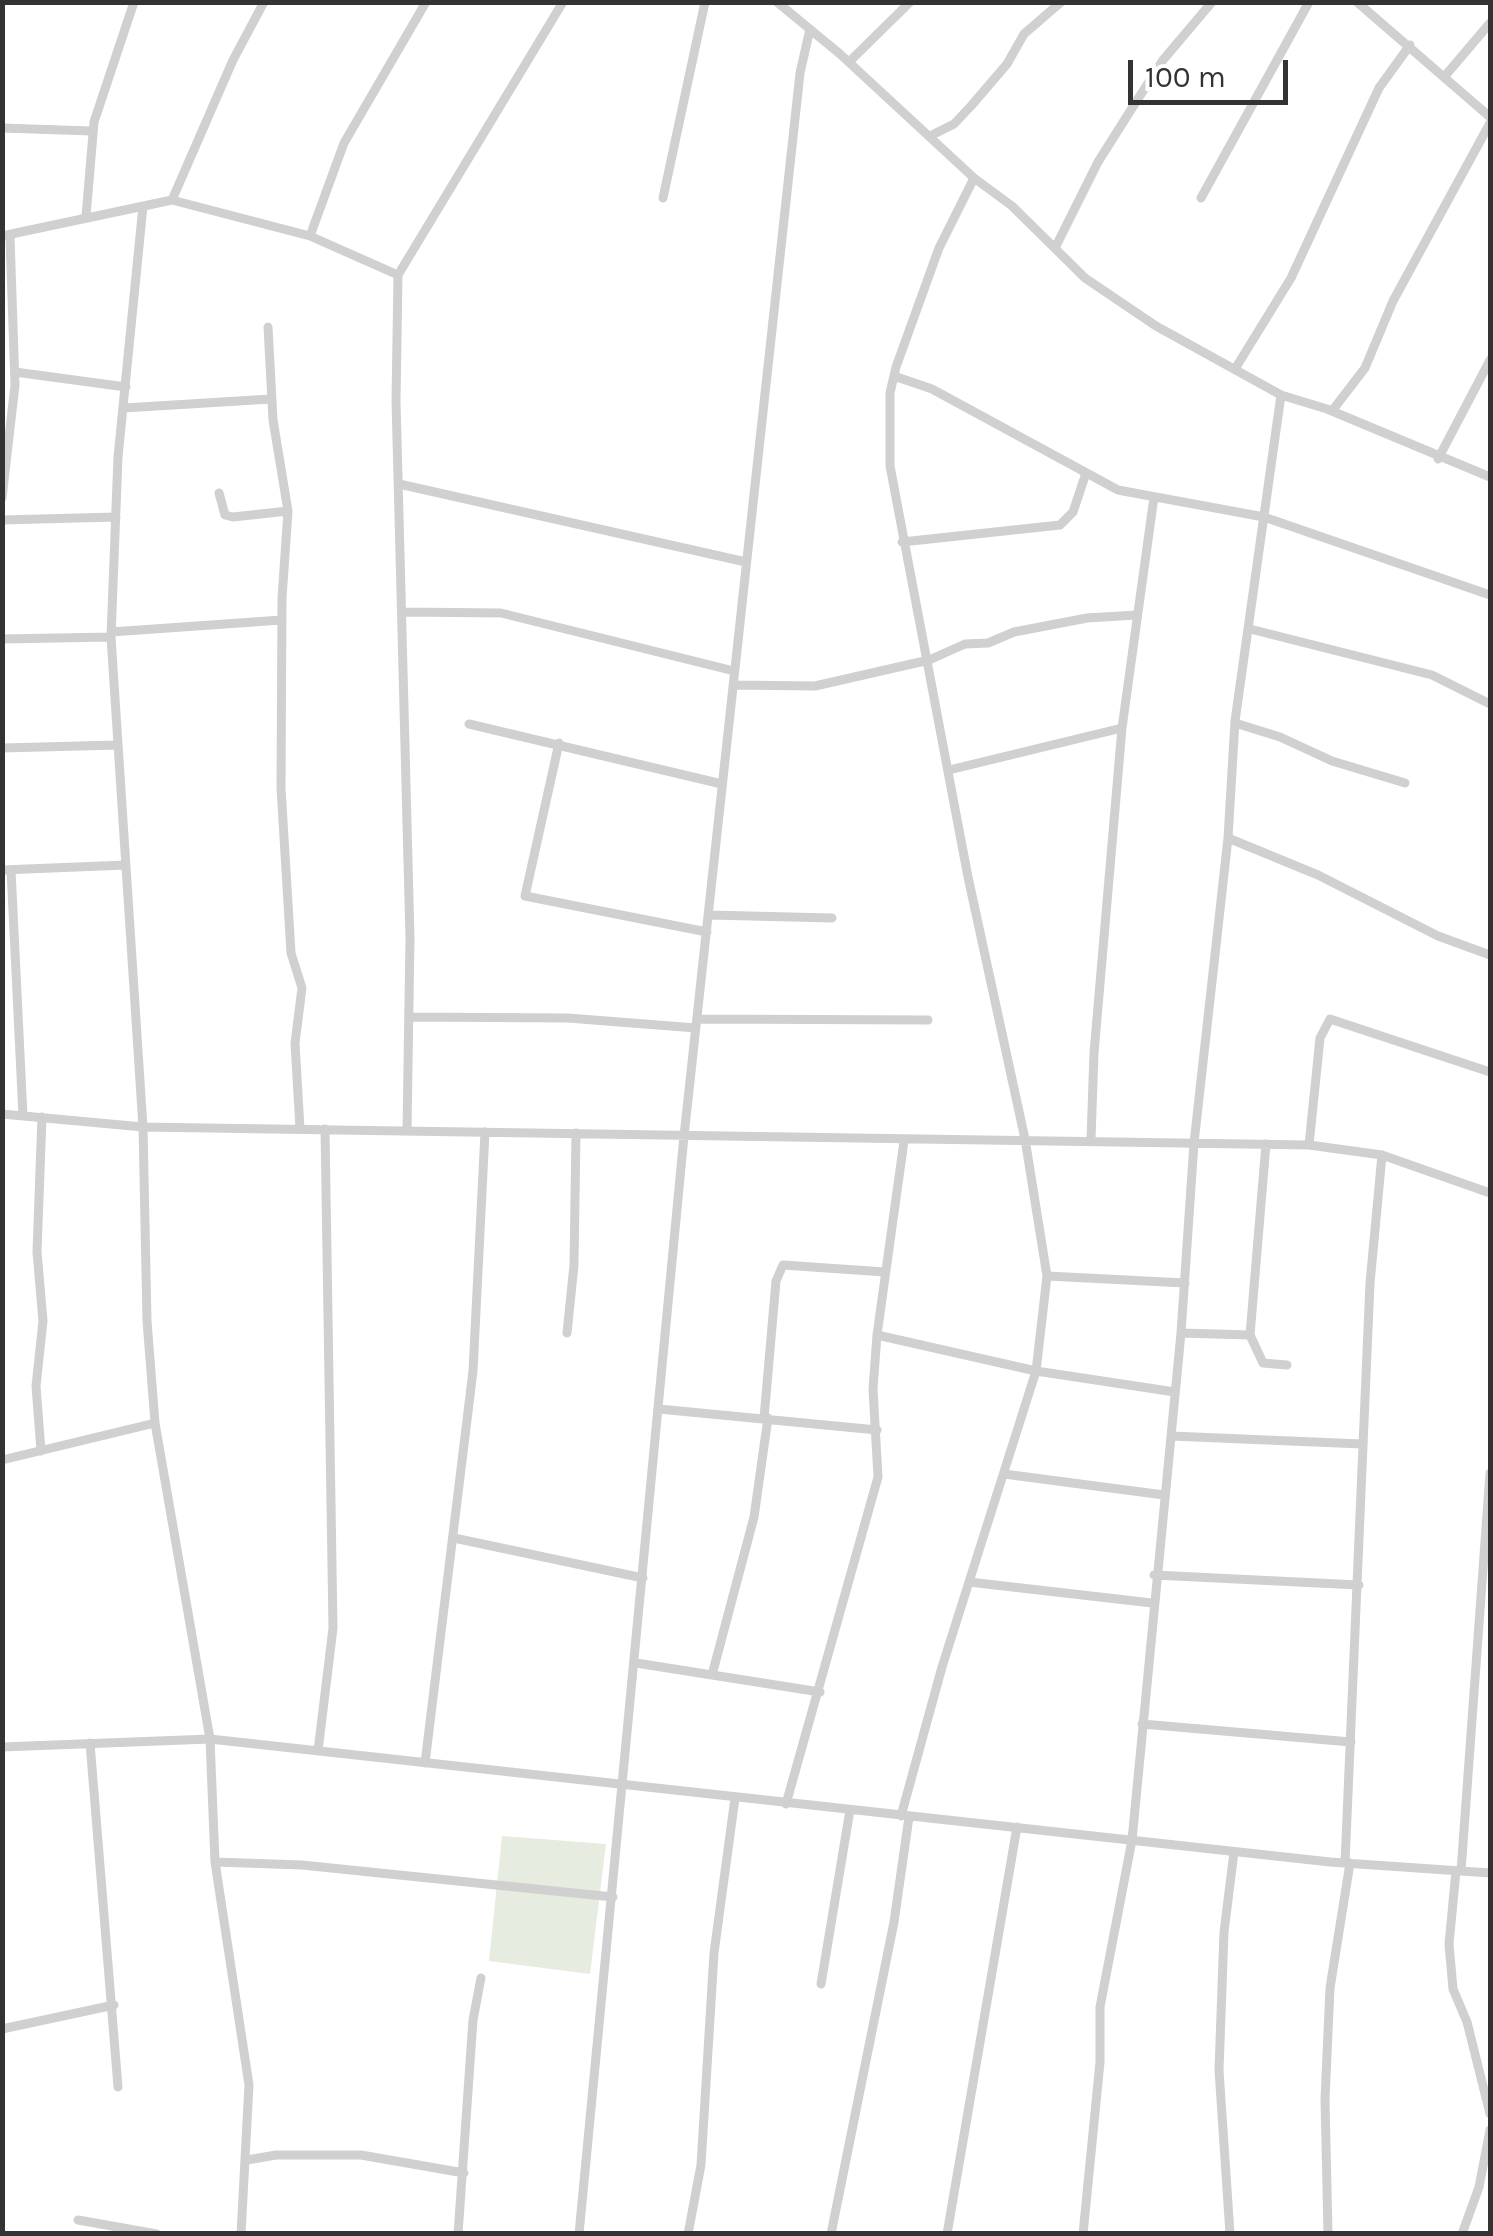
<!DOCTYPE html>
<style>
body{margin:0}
#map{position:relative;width:1493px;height:2236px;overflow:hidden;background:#fff;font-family:Karla,sans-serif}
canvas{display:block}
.frame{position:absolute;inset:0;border:5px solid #333;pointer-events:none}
.scale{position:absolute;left:1128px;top:60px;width:160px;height:45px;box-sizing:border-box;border:5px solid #333;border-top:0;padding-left:12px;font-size:30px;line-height:35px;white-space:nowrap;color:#333;-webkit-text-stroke:8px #fff;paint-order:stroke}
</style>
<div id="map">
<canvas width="1493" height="2236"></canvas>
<div class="frame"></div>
<div class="scale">100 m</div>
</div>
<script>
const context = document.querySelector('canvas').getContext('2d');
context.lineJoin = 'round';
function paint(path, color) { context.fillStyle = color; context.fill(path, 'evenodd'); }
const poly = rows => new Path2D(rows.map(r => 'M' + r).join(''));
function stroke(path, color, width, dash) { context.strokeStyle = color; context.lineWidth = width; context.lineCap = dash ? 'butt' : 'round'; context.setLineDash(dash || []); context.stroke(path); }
paint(poly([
 [502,1836,606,1844,590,1974,489,1961]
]), '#e6ecdf');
stroke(poly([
 [777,2,840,54,974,178,1012,206,1085,278,1156,326,1281,395],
 [1357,2,1490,117],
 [849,62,910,2],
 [1445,76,1490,23],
 [2,128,92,131],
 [930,136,954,124,971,106,1007,64,1024,34,1061,2],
 [663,198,705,2],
 [1201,198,1309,2],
 [172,200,233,60,264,2],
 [143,206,118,457,111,637,143,1127,147,1321,155,1423,210,1739,215,1862,249,2085,241,2234],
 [86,216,94,122,134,2],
 [2,236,172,200,310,236],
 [1055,248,1098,162,1134,105,1163,60,1212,2],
 [398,275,310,236,344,143,426,2],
 [268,327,273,420,288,511,282,598,281,788,291,953,302,988,295,1043,300,1129],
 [1235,369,1291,278,1379,88,1410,45],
 [15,372,126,387],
 [894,376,932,389,1118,490,1264,517,1490,595],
 [124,408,271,399],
 [1332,411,1365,368,1393,301,1490,123],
 [1438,459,1490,360],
 [399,484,746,562],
 [219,493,225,515,233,517,288,511],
 [2,498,15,385,10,237],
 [2,520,116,517],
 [902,542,1060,525,1073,512,1085,476],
 [404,612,501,613,734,671],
 [1250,629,1432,675,1490,704],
 [111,632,282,620],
 [2,639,111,637],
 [733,685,815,686,929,660,965,644,988,643,1014,632,1087,618,1136,615],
 [1235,723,1280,737,1332,761,1405,783],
 [469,724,722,784],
 [559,743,525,896,707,932],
 [2,748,118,745],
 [949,770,1122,728],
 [1228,838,1318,875,1438,936,1490,955],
 [2,870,126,865],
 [11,870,23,1116],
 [709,915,832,918],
 [409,1017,568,1018,696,1028],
 [698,1019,928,1020],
 [2,1114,143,1127,1309,1145,1382,1155,1490,1193],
 [407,1130,410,938,396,401,398,275,563,2],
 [1091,1139,1094,1053,1122,728,1154,497],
 [1266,1144,1250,1335,1263,1363,1287,1365],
 [1309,1145,1320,1038,1330,1019,1490,1072],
 [1047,1276,1185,1283],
 [567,1333,574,1265,576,1133],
 [1181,1333,1250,1335],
 [877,1335,1036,1371,1175,1392],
 [659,1409,877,1430],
 [764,1418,776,1281,783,1265,885,1272],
 [1171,1436,1362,1444],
 [41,1451,36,1386,43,1321,37,1252,42,1117],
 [2,1460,155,1423],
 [1004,1474,1164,1495],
 [454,1538,643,1578],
 [1154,1575,1359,1585],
 [969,1582,1152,1603],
 [636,1663,820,1692],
 [712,1675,754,1517,768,1418],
 [1142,1724,1351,1742],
 [90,1743,118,2087],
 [2,1747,210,1739,1330,1862,1490,1873],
 [318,1751,333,1628,325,1129],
 [425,1763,473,1371,485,1132],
 [786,1804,878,1477,873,1389,877,1335,904,1141],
 [901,1816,942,1667,1036,1371,1047,1276,1025,1139,968,877,890,466,890,393,896,367,939,248,974,178],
 [215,1862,302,1865,613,1897],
 [1345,1863,1370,1283,1382,1155],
 [1456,1871,1449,1944,1453,1989,1467,2022,1490,2114],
 [1461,1871,1490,1473],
 [821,1984,850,1810],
 [2,2029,114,2005],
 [247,2160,276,2155,361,2155,464,2173],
 [78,2220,157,2234],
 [458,2234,473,2020,481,1978],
 [579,2234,684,1136,800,73,810,29],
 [688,2234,701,2165,714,1953,735,1798],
 [831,2234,894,1922,909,1817],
 [947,2234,1017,1827],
 [1083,2234,1100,2062,1100,2007,1132,1840,1181,1333,1194,1143,1228,838,1235,721,1281,395,1327,409,1490,477],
 [1230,2234,1219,2070,1224,1932,1234,1852],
 [1328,2234,1325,2099,1330,1988,1350,1863],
 [1462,2234,1479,2187,1490,2130]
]), '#d0d0d0', 9);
</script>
